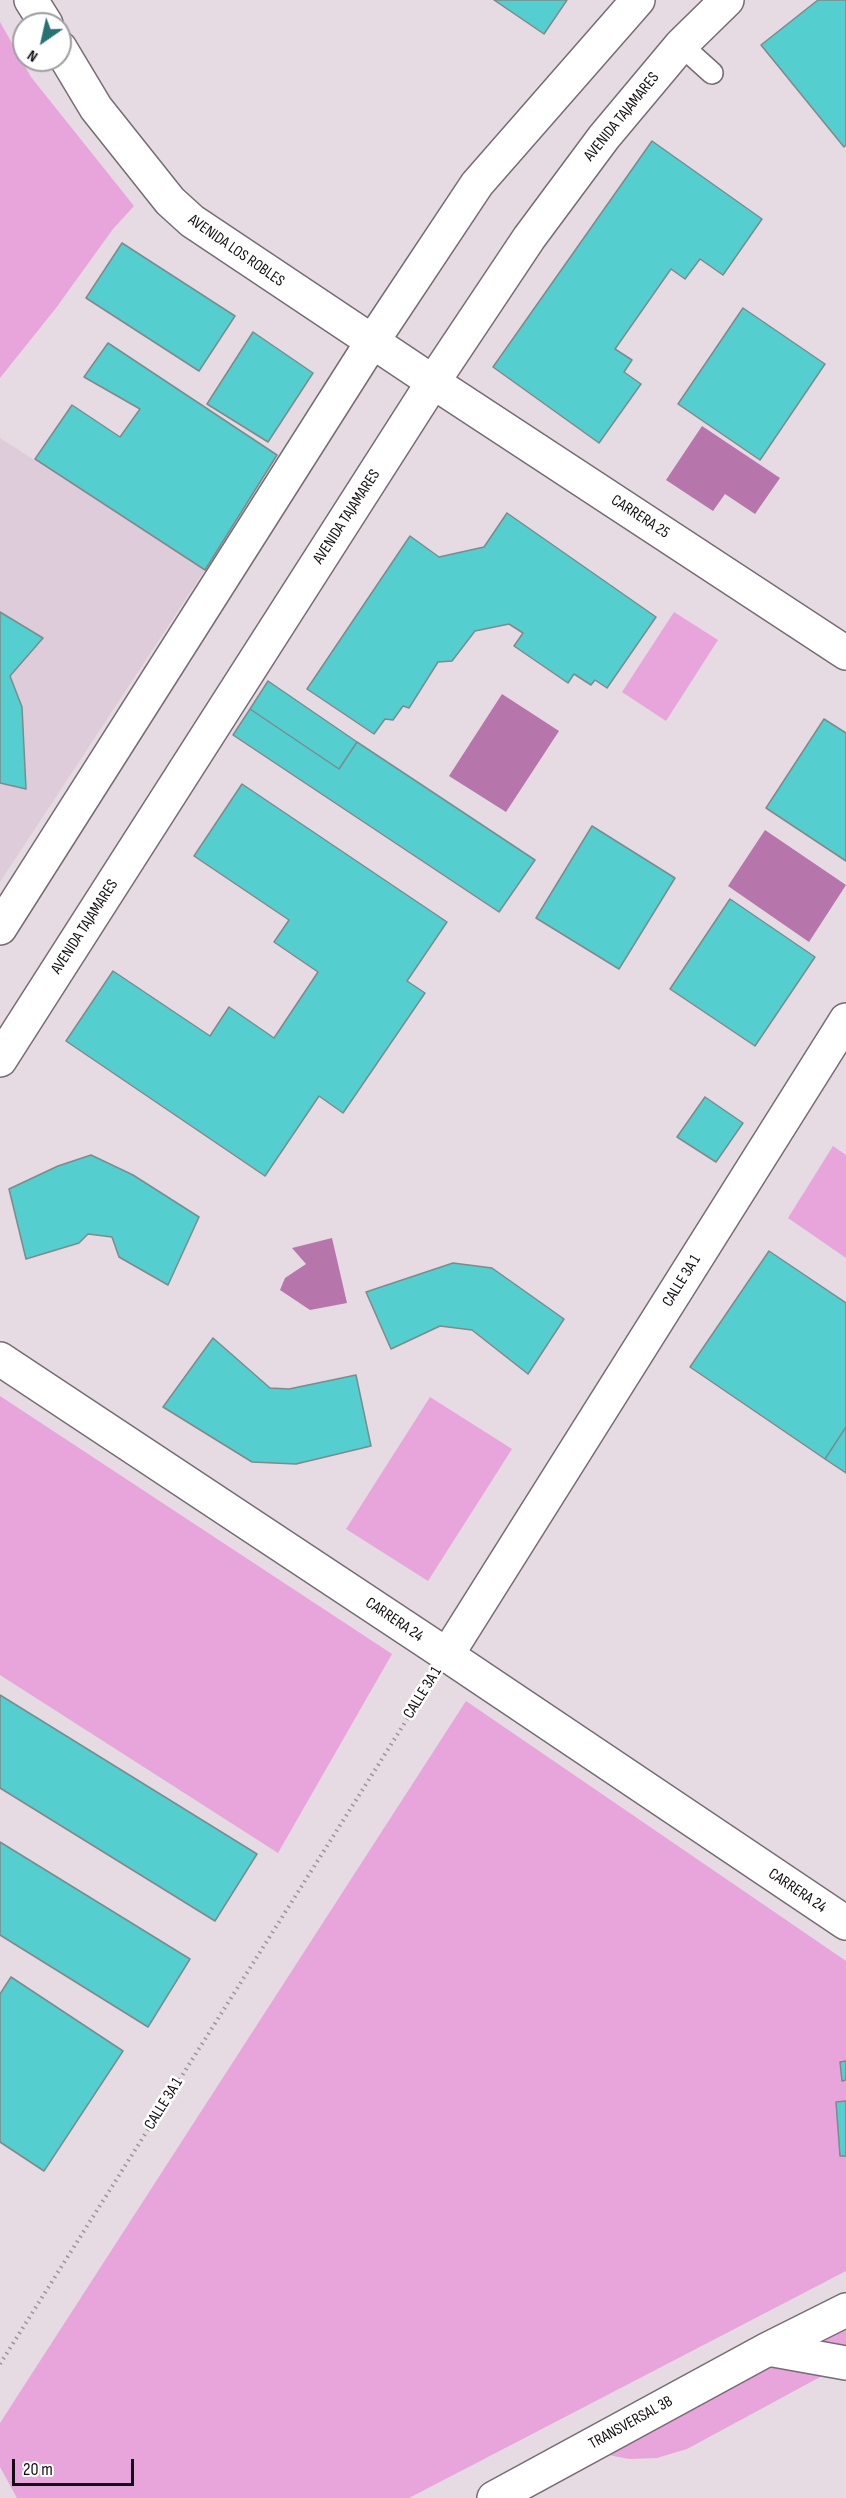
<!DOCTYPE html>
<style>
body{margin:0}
#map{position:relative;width:846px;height:2498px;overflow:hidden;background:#e6dae3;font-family:"Sofia Sans Condensed",sans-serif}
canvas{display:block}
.north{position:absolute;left:12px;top:12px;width:60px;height:60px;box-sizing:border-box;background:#fff;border:2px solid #a09e9f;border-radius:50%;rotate:214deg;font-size:16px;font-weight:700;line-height:24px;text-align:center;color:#110d10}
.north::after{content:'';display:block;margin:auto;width:21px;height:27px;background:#277273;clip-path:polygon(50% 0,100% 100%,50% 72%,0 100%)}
.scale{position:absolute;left:12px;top:2459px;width:122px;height:27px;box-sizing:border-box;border:3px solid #110d10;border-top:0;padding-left:8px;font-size:18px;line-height:21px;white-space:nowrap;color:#110d10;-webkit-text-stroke:4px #fff;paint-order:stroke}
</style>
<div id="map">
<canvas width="846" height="2498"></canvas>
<div class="north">N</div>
<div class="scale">20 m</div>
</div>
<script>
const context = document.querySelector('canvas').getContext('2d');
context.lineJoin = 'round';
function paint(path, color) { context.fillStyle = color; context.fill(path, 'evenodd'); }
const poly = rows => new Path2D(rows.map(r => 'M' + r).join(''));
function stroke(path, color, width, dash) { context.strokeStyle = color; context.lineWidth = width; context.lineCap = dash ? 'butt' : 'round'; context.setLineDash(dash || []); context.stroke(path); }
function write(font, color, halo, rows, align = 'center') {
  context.font = font + ' "Sofia Sans Condensed",sans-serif'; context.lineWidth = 5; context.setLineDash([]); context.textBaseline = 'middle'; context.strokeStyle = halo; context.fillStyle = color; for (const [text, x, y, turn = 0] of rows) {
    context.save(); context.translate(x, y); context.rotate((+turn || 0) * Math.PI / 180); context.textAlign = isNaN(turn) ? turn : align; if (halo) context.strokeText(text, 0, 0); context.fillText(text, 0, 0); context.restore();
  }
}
paint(poly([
 [0,438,205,570,0,882]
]), '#deccda');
paint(poly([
 [0,22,31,77,134,206,113,229,56,308,0,378],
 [674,612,718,640,666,721,622,692],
 [833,1146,846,1155,846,1258,788,1218],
 [0,1396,392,1654,278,1853,0,1675],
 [430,1397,512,1449,428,1581,346,1529],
 [466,1701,846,1961,846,2271,409,2498,17,2498,0,2467,0,2423],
 [846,2329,846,2363,687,2449,657,2458,629,2459,609,2455,621,2444]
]), '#e8a5db');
paint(poly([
 [702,426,780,478,755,514,725,494,713,511,666,480],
 [502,694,559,731,506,812,449,776],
 [765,830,846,885,809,942,728,886],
 [332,1238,347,1303,310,1310,280,1290,285,1278,306,1264,292,1248]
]), '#b676ab');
const building = poly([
 [494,0,567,0,544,34,494,0],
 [818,0,846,0,846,145,844,147,761,45,818,0],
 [652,141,762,219,723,275,700,259,685,279,671,269,615,349,632,360,624,372,641,384,599,443,493,367,652,141],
 [122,243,235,316,199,371,86,298,122,243],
 [743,308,825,364,760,460,678,404,743,308],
 [253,332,313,373,268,442,207,404,253,332],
 [108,343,277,455,205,570,35,459,72,405,120,437,140,409,84,377,108,343],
 [507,513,656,617,607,688,595,680,591,685,574,674,568,683,514,646,523,633,509,624,475,631,452,661,438,662,409,708,403,706,393,720,385,719,374,734,307,689,410,536,439,557,484,547,507,513],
 [0,612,43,638,10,676,22,707,26,789,0,783,0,612],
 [268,681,357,742,339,769,250,709,268,681],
 [250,709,339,769,357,742,535,860,499,912,233,735,250,709],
 [824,719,846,733,846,861,766,808,824,719],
 [242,784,447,922,407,981,425,993,343,1113,319,1096,265,1176,66,1041,113,971,210,1036,229,1007,274,1038,318,972,274,942,289,920,194,856,242,784],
 [592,826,675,878,619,969,536,918,592,826],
 [730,899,815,957,755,1046,670,989,730,899],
 [705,1097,743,1123,716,1162,677,1137,705,1097],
 [91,1155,133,1175,199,1217,168,1285,119,1257,112,1237,88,1234,79,1243,26,1259,9,1189,58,1166,91,1155],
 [769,1251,846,1303,846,1427,825,1459,690,1367,769,1251],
 [453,1263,492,1268,564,1319,528,1374,472,1330,440,1326,391,1349,366,1292,453,1263],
 [213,1338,270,1388,289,1389,356,1375,371,1446,296,1464,252,1462,163,1407,213,1338],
 [846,1427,846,1473,825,1459,846,1427],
 [0,1695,257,1854,215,1921,0,1788,0,1695],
 [0,1842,190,1959,148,2027,0,1935,0,1842],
 [11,1977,123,2051,44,2171,0,2142,0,1994,11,1977],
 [846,2061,846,2080,842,2081,840,2062,846,2061],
 [846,2101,846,2156,840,2156,836,2102,846,2101]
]);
paint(building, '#55ced0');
stroke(building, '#7c8b8b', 1.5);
const service = poly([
 [681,45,712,73]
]);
const minor = poly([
 [433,382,846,653],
 [0,1359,447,1655,846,1923],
 [447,1655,846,1020],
 [768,2349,846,2363],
 [494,2498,768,2349,846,2310]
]);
const tertiary = poly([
 [31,0,46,24],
 [60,48,96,108,170,201,192,221,433,382],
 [0,928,372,342,477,184,638,0],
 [0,1060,433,382,529,238,604,137,681,45,727,0]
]);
stroke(service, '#766c74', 24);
stroke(minor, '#766c74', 36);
stroke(tertiary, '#766c74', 36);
stroke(poly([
 [0,2364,428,1686]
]), '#9c9399', 4, [1.5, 4.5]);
stroke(service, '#fff', 21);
stroke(minor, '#fff', 33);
stroke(tertiary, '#fff', 33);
write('16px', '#110d10', '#fff', [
 ["AVENIDA TAJAMARES",622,117,-51],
 ["AVENIDA LOS ROBLES",236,251,35],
 ["AVENIDA TAJAMARES",347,517,-57],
 ["CARRERA 25",640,517,33],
 ["AVENIDA TAJAMARES",85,927,-57],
 ["CALLE 3A 1",682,1281,-58],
 ["CARRERA 24",394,1620,34],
 ["CALLE 3A 1",423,1693,-58],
 ["CARRERA 24",797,1891,34],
 ["CALLE 3A 1",164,2104,-58],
 ["TRANSVERSAL 3B",631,2423,-29]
]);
</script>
